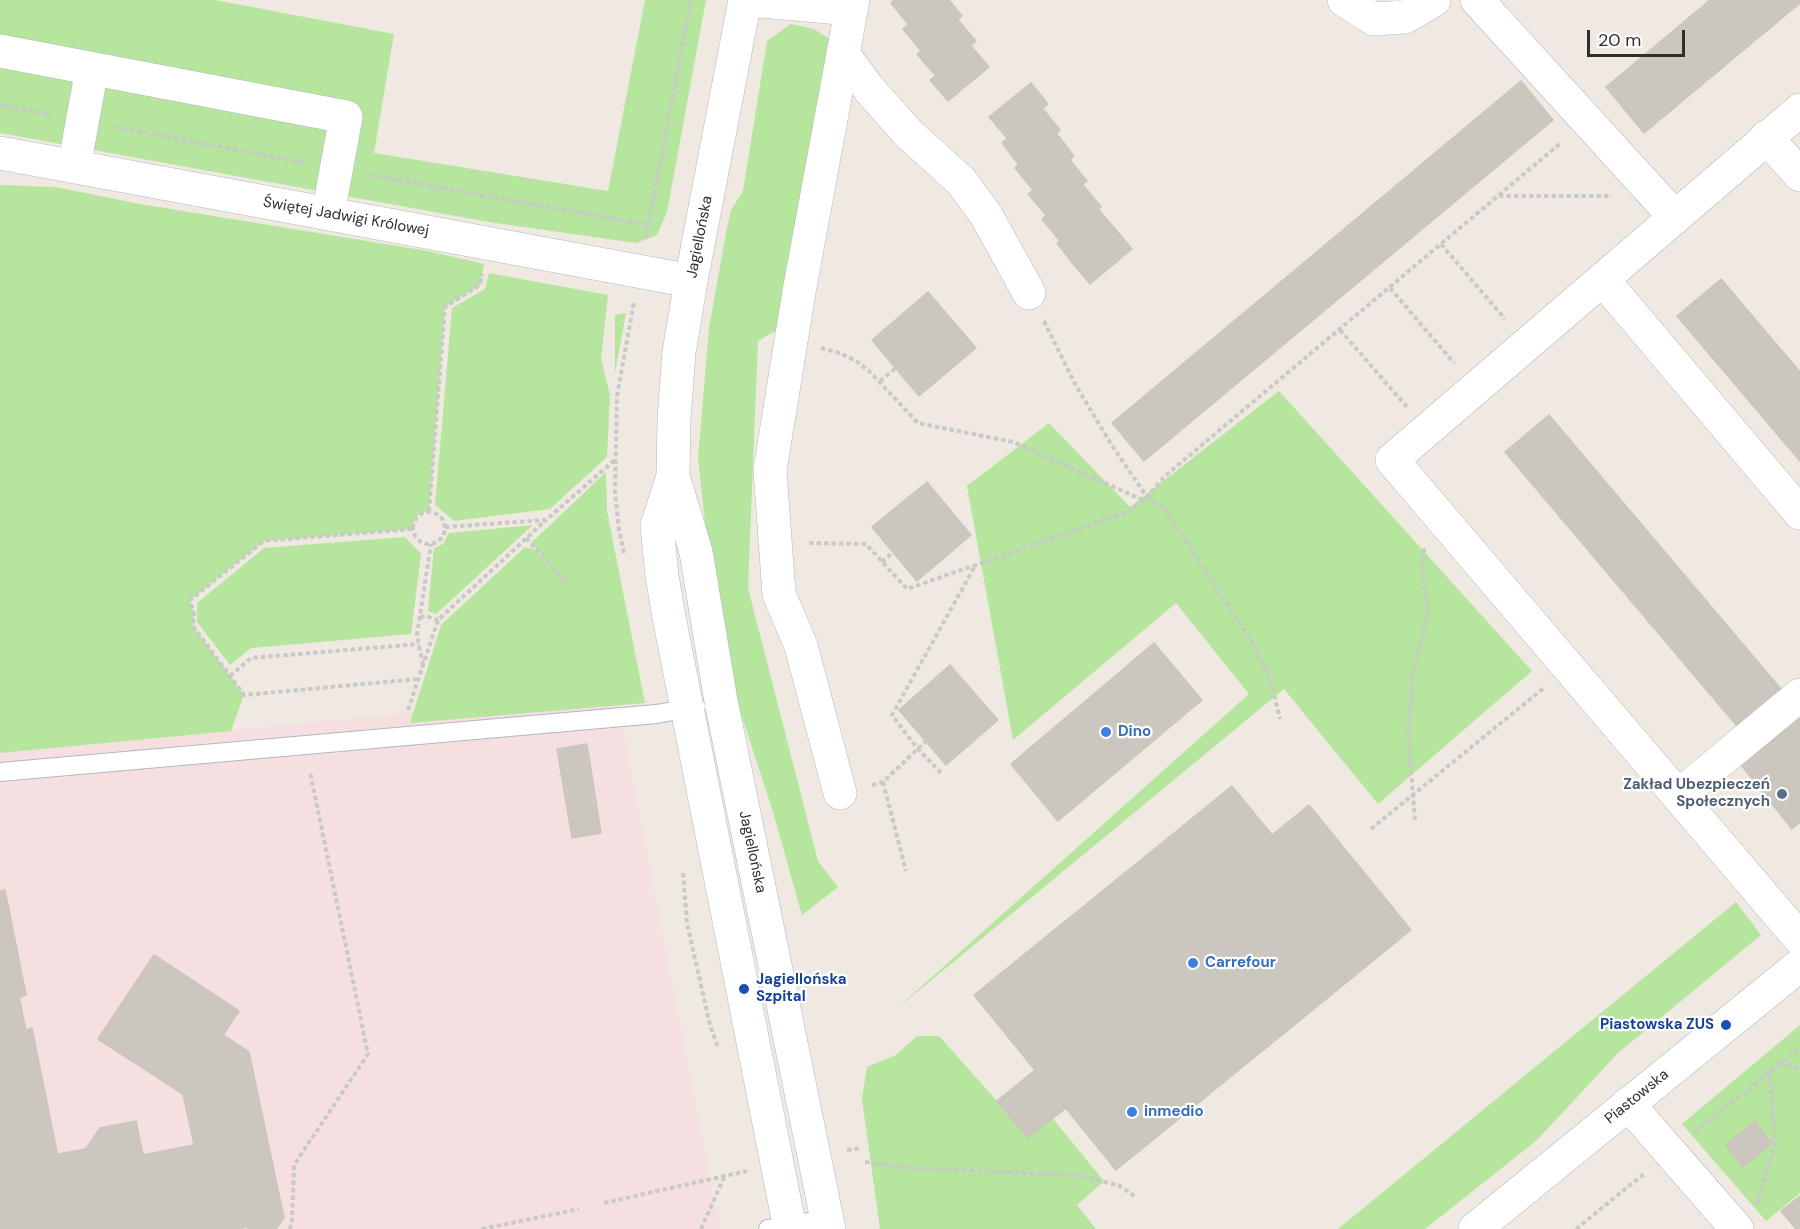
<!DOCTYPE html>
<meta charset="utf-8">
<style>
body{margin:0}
#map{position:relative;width:1800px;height:1229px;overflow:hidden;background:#efe9e1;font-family:"DM Sans",sans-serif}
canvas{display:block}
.scale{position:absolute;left:1587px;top:30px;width:98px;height:27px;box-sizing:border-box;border:3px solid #2e2e2e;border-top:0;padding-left:8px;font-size:18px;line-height:21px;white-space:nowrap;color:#2e2e2e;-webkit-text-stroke:4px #fff;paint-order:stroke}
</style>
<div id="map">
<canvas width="1800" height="1229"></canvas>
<div class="scale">20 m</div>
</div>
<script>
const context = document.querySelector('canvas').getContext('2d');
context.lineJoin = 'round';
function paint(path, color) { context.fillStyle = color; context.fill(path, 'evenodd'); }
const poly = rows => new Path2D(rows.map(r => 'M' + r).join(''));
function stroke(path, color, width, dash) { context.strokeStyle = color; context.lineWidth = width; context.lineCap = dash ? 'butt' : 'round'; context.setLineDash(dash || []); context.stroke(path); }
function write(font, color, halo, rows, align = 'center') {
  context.font = font + ' "DM Sans",sans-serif'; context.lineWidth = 4.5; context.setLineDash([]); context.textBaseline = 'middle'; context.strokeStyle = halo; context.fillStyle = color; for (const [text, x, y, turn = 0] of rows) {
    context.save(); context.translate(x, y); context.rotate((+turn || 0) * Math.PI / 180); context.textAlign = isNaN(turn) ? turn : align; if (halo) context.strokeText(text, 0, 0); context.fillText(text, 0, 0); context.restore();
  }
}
paint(poly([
 [616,693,720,1229,0,1229,0,753]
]), '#f5dfe0');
paint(poly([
 [0,0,215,0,394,34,374,153,608,191,645,0,706,0,667,212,657,235,636,243,489,222,0,133],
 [791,24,814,29,834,42,785,325,758,341,748,588,818,861,838,887,802,915,773,812,732,686,707,541,698,458,709,328,727,228,731,210,743,191,767,41],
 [0,185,56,187,140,204,428,251,484,264,480,285,445,307,429,511,419,514,413,523,412,529,264,541,190,600,194,614,193,626,244,695,231,731,0,753],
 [489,273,608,295,601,359,610,395,607,457,550,509,454,521,435,505,452,308,485,289],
 [626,313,615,373,615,315],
 [1279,391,1532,671,1378,804,1284,689,894,1011,1249,694,1176,603,1013,740,967,486,1049,423,1130,507],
 [606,472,607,511,645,703,410,723,441,625,525,547,534,549,550,565,531,543],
 [533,525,436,614,430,612,428,610,434,548,443,544,449,533],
 [405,537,421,554,411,634,251,648,230,665,197,622,197,603,264,548],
 [1736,902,1761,935,1618,1053,1537,1140,1425,1229,1338,1229],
 [1800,1025,1800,1193,1766,1221,1682,1124],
 [917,1036,939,1036,997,1101,1028,1138,1053,1119,1104,1181,1077,1205,1096,1229,880,1229,862,1099,867,1067,896,1055]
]), '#b6e59e');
const building = poly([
 [894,0,937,0,908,24,891,3,894,0],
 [938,0,949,0,962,16,921,51,903,29,938,0],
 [1710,0,1800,0,1800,3,1644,133,1606,87,1710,0],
 [958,20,976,41,935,75,917,54,958,20],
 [971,46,989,67,948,101,930,80,971,46],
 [1521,81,1553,120,1144,461,1112,423,1521,81],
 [1031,83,1048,104,1007,138,989,117,1031,83],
 [1043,109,1060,130,1019,165,1002,143,1043,109],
 [1057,134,1074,156,1033,190,1015,168,1057,134],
 [1070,160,1087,181,1046,215,1028,194,1070,160],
 [1083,185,1101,207,1060,241,1042,219,1083,185],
 [1098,209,1116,230,1074,265,1057,243,1098,209],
 [1116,230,1132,249,1090,284,1074,265,1116,230],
 [1721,279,1800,372,1800,461,1677,316,1721,279],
 [928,292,976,348,919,396,872,340,928,292],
 [1549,415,1786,695,1742,732,1505,452,1549,415],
 [927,482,971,535,917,581,872,527,927,482],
 [1154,643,1202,700,1058,821,1011,764,1154,643],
 [950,665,998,720,946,765,899,710,950,665],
 [1800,718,1800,822,1792,829,1741,765,1800,718],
 [587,744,601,833,572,838,557,749,587,744],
 [1232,786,1272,835,1309,805,1411,930,1116,1170,974,995,1232,786],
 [5,890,26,995,19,997,26,1030,32,1028,66,1197,60,1197,61,1229,0,1229,0,891,5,890],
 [154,955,239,1011,223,1035,249,1052,284,1218,276,1229,249,1229,247,1227,238,1229,179,1229,189,1215,120,1169,62,1179,58,1154,86,1149,100,1128,136,1121,143,1155,194,1145,183,1094,98,1039,154,955],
 [1035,1070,1066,1108,1028,1138,997,1101,1035,1070],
 [1755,1121,1772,1143,1743,1167,1726,1145,1755,1121],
 [120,1169,189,1215,179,1229,61,1229,60,1197,66,1197,62,1179,120,1169],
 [1800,1196,1800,1229,1796,1229,1781,1211,1800,1196]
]);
paint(building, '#cbc7bf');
stroke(building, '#cbc5ba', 1.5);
const service = poly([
 [0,772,611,718,656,714,696,707],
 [768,1229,790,1227,827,1217]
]);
const minor = poly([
 [750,0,851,9],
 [1344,0,1374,19,1405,17,1434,0],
 [1477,0,1674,216],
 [0,51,346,117,328,214],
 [843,54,869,89,908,133,961,181,986,215,1029,293],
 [1800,110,1392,460,1800,939],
 [1766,137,1800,175],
 [0,153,691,281],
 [74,167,92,69],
 [1603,280,1800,513],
 [840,793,801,646,779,594,770,470,799,292,853,0],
 [1678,796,1800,695],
 [1628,1104,1737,1229]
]);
const tertiary = poly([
 [745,0,691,281,679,352,674,419,673,476,657,526,662,576,669,617,790,1229],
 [673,476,696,552,721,701,829,1229],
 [1475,1229,1800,965]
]);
stroke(service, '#b4b7c1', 20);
stroke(minor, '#b4b7c1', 34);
stroke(tertiary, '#b4b7c1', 34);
stroke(poly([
 [0,105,52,115],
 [115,127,306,163],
 [369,175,649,225],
 [1499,196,1612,196],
 [646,238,691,0],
 [1441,244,1505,319],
 [1390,288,1454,363],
 [1044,321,1075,384,1111,444,1147,497,1164,508,1251,640,1270,678,1280,719],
 [1340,330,1407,407],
 [821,348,840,353,856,361,870,372,918,423,1013,442,1143,500],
 [880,381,896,368],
 [429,511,445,307,480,285,482,274],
 '413 528a16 16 0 1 1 32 0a16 16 0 1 1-32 0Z',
 [445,527,546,520,616,459],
 [412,529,264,541,190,600,194,614,193,626,244,695,418,679],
 [526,538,567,583],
 [809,543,866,544,907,589,1130,511,1147,497,1165,476,1562,142],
 [624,553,619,530,615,493,617,396,634,302],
 [882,562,893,552],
 [420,617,426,616,438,620],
 [423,665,417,635,431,544],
 [230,676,251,658,419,644],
 [408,710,438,620,546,520],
 [941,773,917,748,892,715,975,566],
 [883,782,906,871],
 [872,785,883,782,926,741],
 [1415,820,1408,734,1413,675,1428,612,1422,569,1424,548],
 [1371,829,1545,687],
 [683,873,687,923,710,1025,718,1047],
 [1780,1064,1800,1068],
 [1695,1132,1800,1048],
 [847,1150,862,1148],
 [865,1162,909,1168,1079,1175,1120,1186,1136,1197],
 [604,1203,747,1171],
 [1757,1204,1775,1144,1770,1073],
 [289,1229,292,1225,294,1165,368,1054,310,772],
 [482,1229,579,1209],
 [701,1229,725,1175],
 [1576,1229,1645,1173]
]), '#c9c9c9', 4, [4.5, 3]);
stroke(service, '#fff', 18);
stroke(minor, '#fff', 33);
stroke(tertiary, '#fff', 33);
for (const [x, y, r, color] of [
 [1106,732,6,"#3f7fe0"],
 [1782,794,6,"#5c6f8a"],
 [1193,963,6,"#3f7fe0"],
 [744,989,6,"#1a4fb4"],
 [1726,1025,6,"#1a4fb4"],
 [1132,1112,6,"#3f7fe0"]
]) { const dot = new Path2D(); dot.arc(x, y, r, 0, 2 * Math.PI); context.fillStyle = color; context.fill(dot); stroke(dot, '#fff', 2); }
write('15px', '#2e2e2e', '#fff', [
 ["Świętej Jadwigi Królowej",346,217,10],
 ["Jagiellońska",700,237,-79],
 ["Jagiellońska",752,852,78],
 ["Piastowska",1637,1097,-39]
]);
write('bold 15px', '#366cbe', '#fff', [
 ["Dino",1118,732],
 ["Carrefour",1205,963],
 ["inmedio",1144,1112]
], 'left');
write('bold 15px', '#4e5e75', '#fff', [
 ["Zakład Ubezpieczeń",1770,785],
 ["Społecznych",1770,802]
], 'right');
write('bold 15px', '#164399', '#fff', [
 ["Jagiellońska",756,980],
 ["Szpital",756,997],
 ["Piastowska ZUS",1714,1025,"right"]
], 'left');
</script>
